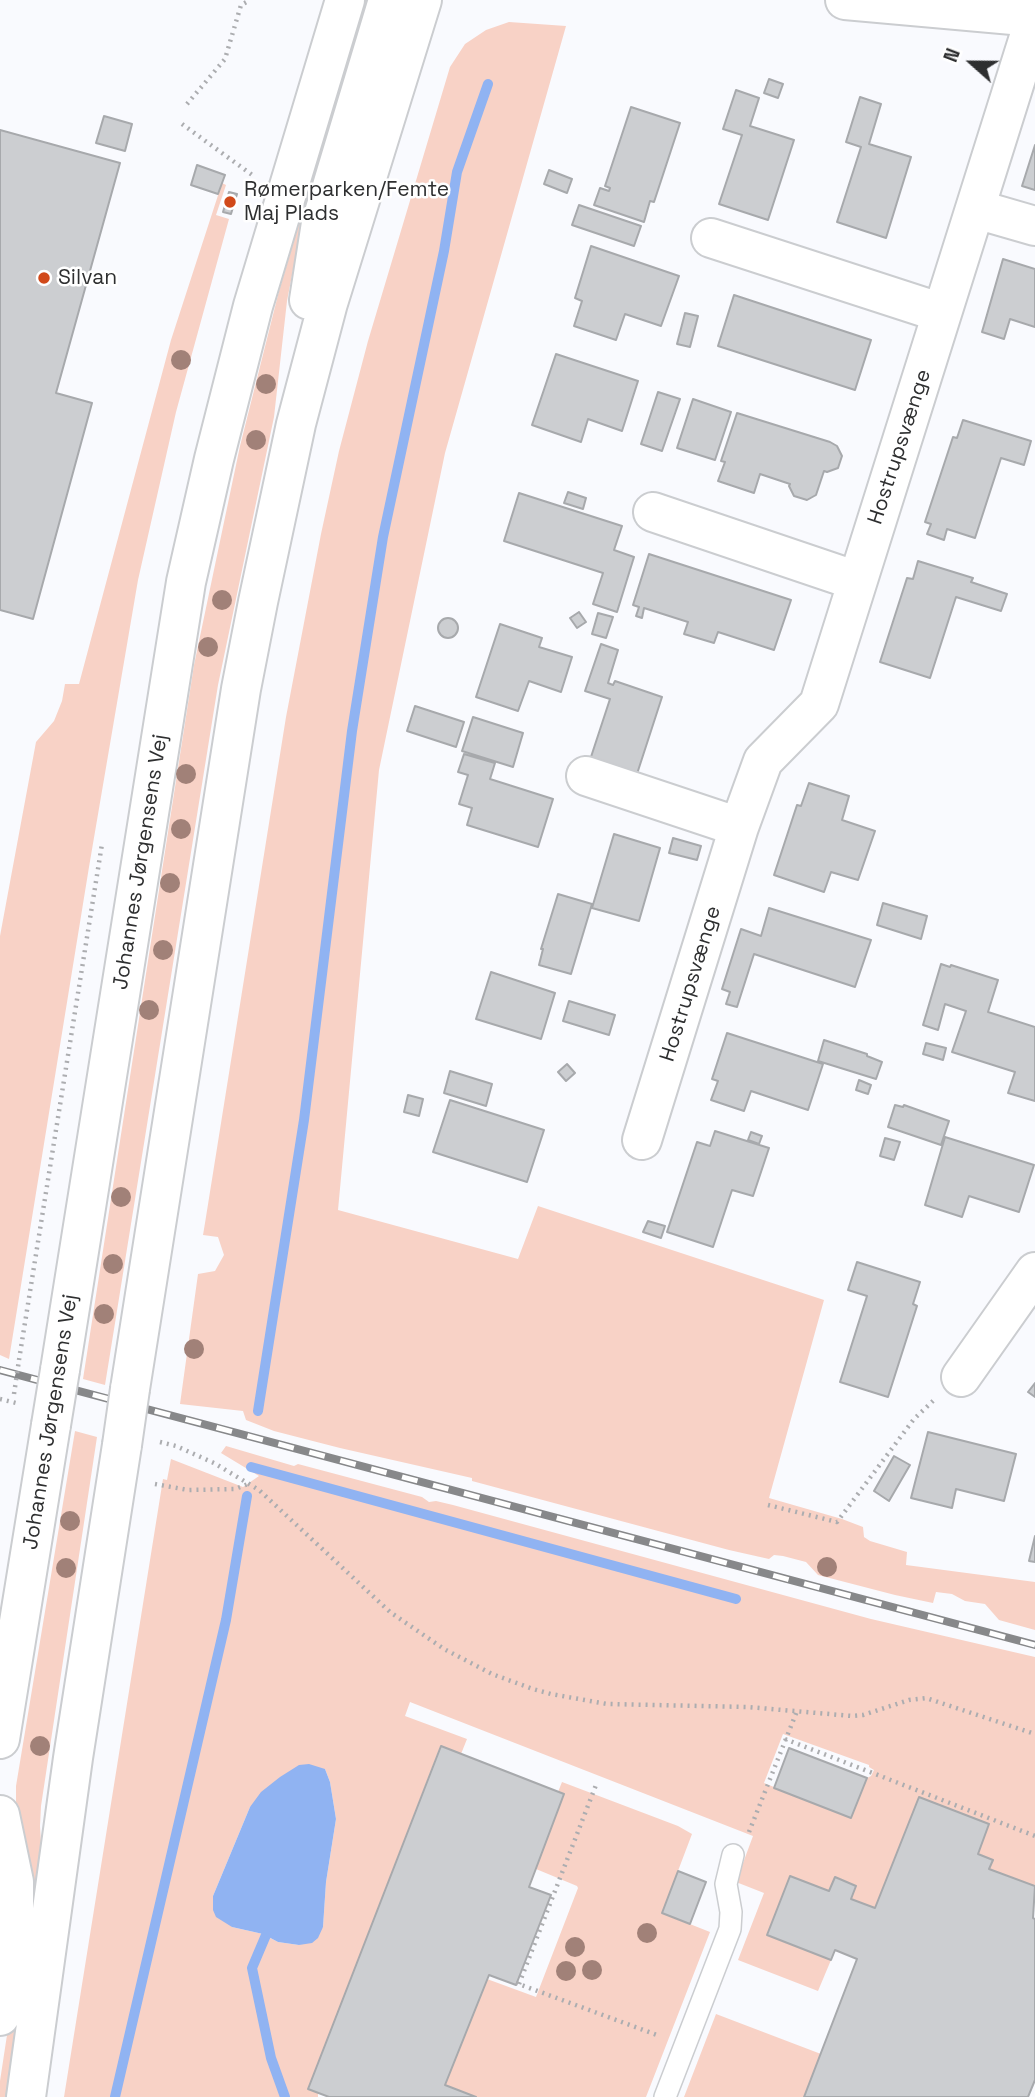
<!DOCTYPE html>
<meta charset="utf-8">
<style>
body{margin:0}
#map{position:relative;width:1035px;height:2097px;overflow:hidden;background:#f9fafe;font-family:"Space Grotesk",sans-serif}
canvas{display:block}
.north{position:absolute;left:937px;top:28px;width:70px;height:70px;-webkit-text-stroke:5px #fff;paint-order:stroke;rotate:291deg;font-size:19px;font-weight:700;line-height:28px;text-align:center;color:#2e2f30}
.north::after{content:'';display:block;margin:auto;width:24px;height:32px;background:#2e2f30;clip-path:polygon(50% 0,100% 100%,50% 72%,0 100%)}
</style>
<div id="map">
<canvas width="1035" height="2097"></canvas>
<div class="north">N</div>
</div>
<script>
const context = document.querySelector('canvas').getContext('2d');
context.lineJoin = 'round';
function paint(path, color) { context.fillStyle = color; context.fill(path, 'evenodd'); }
const poly = rows => new Path2D(rows.map(r => 'M' + r).join(''));
function stroke(path, color, width, dash) { context.strokeStyle = color; context.lineWidth = width; context.lineCap = dash ? 'butt' : 'round'; context.setLineDash(dash || []); context.stroke(path); }
function write(font, color, halo, rows, align = 'center') {
  context.font = font + ' "Space Grotesk",sans-serif'; context.lineWidth = 5; context.setLineDash([]); context.textBaseline = 'middle'; context.strokeStyle = halo; context.fillStyle = color; for (const [text, x, y, turn = 0] of rows) {
    context.save(); context.translate(x, y); context.rotate((+turn || 0) * Math.PI / 180); context.textAlign = isNaN(turn) ? turn : align; if (halo) context.strokeText(text, 0, 0); context.fillText(text, 0, 0); context.restore();
  }
}
paint(poly([
 [509,22,566,26,445,453,379,770,338,1210,518,1259,538,1206,824,1300,769,1498,842,1519,863,1527,864,1537,870,1541,907,1552,906,1565,1035,1582,1035,1630,999,1620,985,1604,965,1601,952,1594,936,1592,933,1603,895,1595,818,1575,806,1562,783,1556,774,1555,769,1559,729,1550,472,1481,472,1478,340,1448,274,1431,246,1420,243,1411,180,1404,198,1274,215,1271,224,1255,218,1237,203,1235,205,1223,286,717,321,534,339,451,368,341,450,67,465,44,486,30],
 [354,39,365,41,293,270,287,301,274,417,218,685,105,1385,83,1379,194,665,240,446,279,291],
 [222,183,226,185,216,215,229,219,176,412,138,580,89,867,9,1359,0,1355,0,936,36,742,54,721,62,701,65,684,79,684,171,340],
 [75,1431,97,1437,41,1806,40,1826,42,1859,8,2097,0,2097,0,2081,26,1910,16,1801,16,1786],
 [226,1446,294,1466,298,1464,422,1497,429,1502,436,1501,453,1505,871,1619,1035,1657,1035,1886,989,1869,992,1860,978,1854,989,1824,919,1797,875,1908,851,1899,856,1886,835,1878,829,1891,790,1877,767,1935,831,1960,818,1991,738,1960,764,1893,736,1882,753,1836,410,1702,405,1716,467,1739,461,1754,440,1747,308,2089,318,2093,318,2097,64,2097,163,1479,167,1480,171,1459,243,1487,259,1476,221,1453],
 [783,1734,869,1765,869,1767,874,1770,871,1776,867,1778,851,1818,764,1783],
 [325,1769,330,1782,336,1819,326,1882,323,1927,299,1945,278,1942,263,1934,232,1927,213,1896,250,1807],
 [562,1782,678,1826,692,1834,662,1913,710,1932,646,2097,476,2097,445,2085,487,1979,536,1997,578,1888,577,1886,536,1869,564,1795,558,1792],
 [716,2014,821,2054,804,2097,684,2097]
]), '#f8d2c6');
paint(poly([
 [309,1764,325,1769,330,1782,336,1819,326,1882,323,1927,318,1938,312,1943,299,1945,278,1942,263,1934,232,1927,216,1917,213,1910,213,1896,250,1807,261,1792,280,1777,299,1765]
]), '#90b3f2');
stroke(poly([
 [258,1411,304,1120,352,731,383,537,444,251,457,172,488,84],
 [251,1467,736,1599],
 [266,1935,252,1968,271,2058,285,2097],
 [115,2097,226,1620,247,1496]
]), '#90b3f2', 10);
const building = poly([
 [769,79,783,84,778,98,764,93,769,79],
 [736,90,759,98,750,126,794,140,768,220,719,204,742,135,723,129,736,90],
 [860,97,881,104,869,144,911,157,886,238,837,222,861,147,846,142,860,97],
 [631,107,680,123,654,202,650,201,644,222,594,205,600,188,609,191,610,188,605,186,631,107],
 [104,116,132,124,125,151,96,143,104,116],
 [0,130,120,163,56,393,92,403,33,619,0,610,0,130],
 [1035,145,1035,190,1022,186,1035,145],
 [197,165,225,175,218,194,191,185,197,165],
 [549,170,572,179,567,193,544,184,549,170],
 [229,192,237,194,231,214,223,212,229,192],
 [579,205,641,226,634,246,572,225,579,205],
 [591,246,679,276,661,326,625,314,616,340,574,326,582,301,575,298,591,246],
 [1003,259,1035,269,1035,327,1010,319,1004,339,982,332,1003,259],
 [734,295,871,340,855,390,718,346,734,295],
 [685,313,698,316,690,347,677,344,685,313],
 [556,354,638,381,622,431,588,419,581,442,532,425,556,354],
 [658,392,680,399,662,451,641,444,658,392],
 [693,399,731,412,715,460,677,448,693,399],
 [737,413,830,442,837,446,842,456,838,468,827,472,824,471,816,495,807,500,794,496,789,486,790,484,760,474,754,493,718,481,725,462,721,461,737,413],
 [963,420,1031,441,1024,465,1001,458,975,538,947,529,944,540,927,534,931,524,925,522,953,437,957,438,963,420],
 [568,492,586,498,583,509,564,503,568,492],
 [519,493,622,526,614,550,634,557,617,612,593,604,603,573,504,541,519,493],
 [649,554,791,600,774,650,718,632,714,643,684,634,688,622,644,608,642,618,636,616,639,607,633,605,649,554],
 [918,561,973,578,971,582,1007,594,1001,611,956,597,930,678,880,662,907,578,913,579,918,561],
 [579,612,586,622,577,628,570,618,579,612],
 [598,613,613,617,606,638,592,634,598,613],
 '438 628a10 10 0 1 1 20 0a10 10 0 1 1-20 0Z',
 [500,624,542,638,539,647,572,657,561,692,529,681,518,711,476,697,500,624],
 [601,644,618,650,608,683,613,685,615,681,662,697,636,777,589,763,610,699,585,691,601,644],
 [415,706,464,722,456,747,407,731,415,706],
 [473,717,523,733,513,767,462,751,473,717],
 [464,754,495,763,490,779,553,799,538,847,467,825,472,808,459,804,468,775,458,772,464,754],
 [809,783,849,796,842,820,875,831,858,880,831,872,824,892,774,875,797,805,801,806,809,783],
 [614,834,660,848,639,921,592,908,614,834],
 [673,838,701,846,697,860,669,853,673,838],
 [558,894,592,904,571,974,539,965,543,949,541,949,558,894],
 [883,903,927,916,921,939,877,925,883,903],
 [769,908,871,940,855,987,754,954,737,1007,726,1004,730,992,722,989,741,929,761,936,769,908],
 [941,964,950,967,951,965,998,980,988,1012,1035,1027,1035,1101,1008,1093,1015,1072,952,1052,966,1011,945,1004,938,1030,923,1025,941,964],
 [491,972,555,993,541,1039,476,1019,491,972],
 [569,1001,615,1015,609,1035,563,1021,569,1001],
 [727,1033,823,1064,808,1110,751,1091,744,1111,711,1100,718,1081,712,1079,727,1033],
 [824,1040,867,1054,867,1056,882,1062,876,1079,818,1061,824,1040],
 [926,1043,946,1048,943,1060,923,1054,926,1043],
 [567,1064,575,1073,566,1081,558,1072,567,1064],
 [450,1071,492,1084,486,1106,444,1093,450,1071],
 [859,1080,871,1085,868,1094,856,1090,859,1080],
 [408,1095,423,1099,419,1116,404,1112,408,1095],
 [450,1100,544,1130,527,1182,433,1152,450,1100],
 [895,1105,903,1107,904,1105,949,1121,941,1145,888,1127,895,1105],
 [715,1131,769,1148,753,1196,732,1190,713,1247,667,1232,697,1142,710,1146,715,1131],
 [751,1132,762,1136,759,1144,748,1140,751,1132],
 [945,1137,1034,1165,1019,1212,969,1196,962,1217,925,1205,945,1137],
 [885,1138,900,1142,894,1160,880,1156,885,1138],
 [648,1221,665,1226,661,1238,643,1232,648,1221],
 [857,1262,920,1282,913,1304,917,1306,888,1397,840,1382,867,1296,848,1290,857,1262],
 [1035,1383,1035,1397,1028,1392,1035,1383],
 [928,1432,1016,1454,1004,1501,956,1489,952,1508,911,1498,928,1432],
 [894,1456,910,1465,889,1501,874,1491,894,1456],
 [1035,1536,1035,1562,1029,1561,1035,1536],
 [441,1746,564,1794,529,1887,551,1895,516,1985,489,1975,445,2085,476,2097,329,2097,308,2089,441,1746],
 [789,1748,867,1778,851,1818,774,1788,789,1748],
 [919,1797,989,1824,978,1854,993,1860,989,1869,1035,1886,1033,1918,1035,1919,1035,2080,1028,2097,804,2097,857,1959,835,1950,831,1960,767,1935,790,1876,829,1891,835,1877,856,1886,851,1899,875,1908,919,1797],
 [678,1871,706,1882,690,1924,662,1913,678,1871]
]);
paint(building, '#ccced1');
stroke(building, '#a7a9ac', 2);
const service = poly([
 [665,2097,730,1929,731,1912,726,1884,733,1855]
]);
const minor = poly([
 [976,209,1035,226],
 [711,238,942,313],
 [653,512,857,581],
 [586,776,739,827],
 [642,1140,739,827,763,761,819,704,1035,18],
 [961,1377,1035,1272]
]);
const tertiary = poly([
 [845,0,1035,17],
 [309,300,321,223,388,0],
 [60,1370,186,582,214,459,253,306,345,0],
 [130,1389,241,689,258,602,296,424,328,303,422,0],
 [0,1739,51,1425],
 [0,1815,14,1882,14,1908,0,2016],
 [26,2097,73,1758,122,1445]
]);
stroke(service, '#cbcdd0', 24);
stroke(minor, '#cbcdd0', 42);
stroke(tertiary, '#cbcdd0', 42);
stroke(poly([
 [187,104,225,59,241,5,250,0],
 [182,124,255,177],
 [19,1360,102,844],
 [0,1399,16,1403],
 [160,1442,176,1446,214,1463,259,1490,390,1612,444,1649,492,1674,533,1689,551,1694,607,1704,748,1707,852,1716,863,1715,909,1700,926,1698,1035,1734],
 [155,1484,188,1490,235,1489,248,1484],
 [768,1505,837,1522,914,1419,934,1400],
 [785,1739,1035,1836],
 [749,1832,797,1711],
 [516,1983,657,2035],
 [519,1984,596,1785]
]), '#acadb0', 4.5, [2, 5]);
stroke(service, '#fff', 21);
stroke(minor, '#fff', 38);
stroke(tertiary, '#fff', 38);
const rail = poly([
 [0,1370,1035,1645]
]);
stroke(rail, '#87888a', 8);
stroke(rail, '#fff', 5, [16]);
const tertiaryBridge = poly([
 [51,1425,60,1370],
 [122,1445,130,1389]
]);
stroke(tertiaryBridge, '#cbcdd0', 42, []);
stroke(poly([
 [14,1394,19,1360]
]), '#acadb0', 4.5, [2, 5]);
stroke(tertiaryBridge, '#fff', 38);
context.fillStyle = '#a18178';
for (const [x, y] of [
 [181,360],
 [266,384],
 [256,440],
 [222,600],
 [208,647],
 [186,774],
 [181,829],
 [170,883],
 [163,950],
 [149,1010],
 [121,1197],
 [113,1264],
 [104,1314],
 [194,1349],
 [70,1521],
 [827,1567],
 [66,1568],
 [40,1746],
 [647,1933],
 [575,1947],
 [592,1970],
 [566,1971]
]) { context.beginPath(); context.arc(x, y, 10, 0, 2 * Math.PI); context.fill(); }
for (const [x, y, r, color] of [
 [230,202,7,"#d1491a"],
 [44,278,7,"#d1491a"]
]) { const dot = new Path2D(); dot.arc(x, y, r, 0, 2 * Math.PI); context.fillStyle = color; context.fill(dot); stroke(dot, '#fff', 2.5); }
write('21px', '#2e2f30', '#fff', [
 ["Rømerparken/Femte",244,190],
 ["Maj Plads",244,214],
 ["Silvan",58,278]
], 'left');
write('21px', '#2e2f30', '#fff', [
 ["Hostrupsvænge",900,447,-72],
 ["Johannes Jørgensens Vej",141,862,-81],
 ["Hostrupsvænge",691,984,-73],
 ["Johannes Jørgensens Vej",51,1422,-81]
]);
</script>
